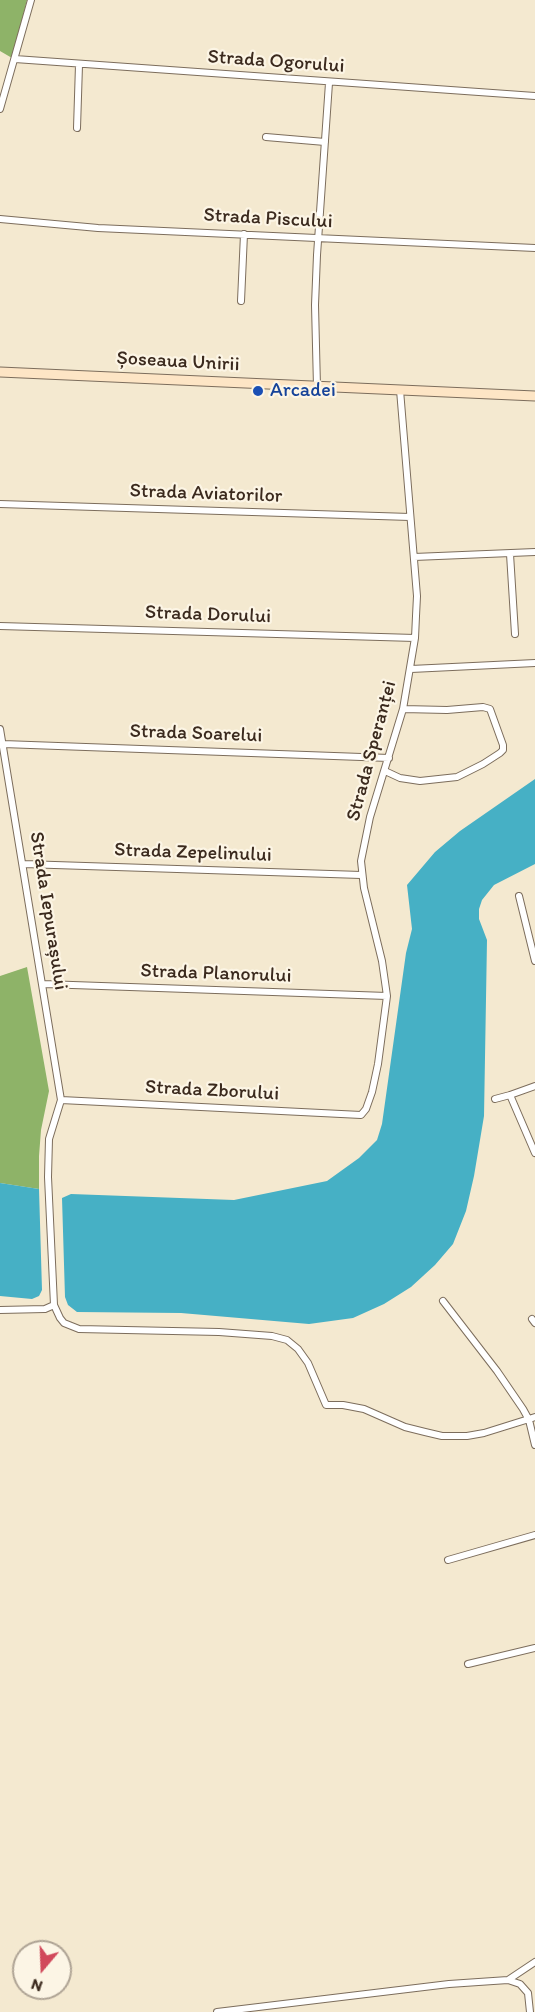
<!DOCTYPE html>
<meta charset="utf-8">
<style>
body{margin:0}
#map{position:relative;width:535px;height:2012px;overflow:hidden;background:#f4e9d0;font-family:Itim,sans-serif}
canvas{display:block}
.north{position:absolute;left:12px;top:1940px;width:60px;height:60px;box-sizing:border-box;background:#fcf5e5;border:2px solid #afa495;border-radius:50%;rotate:199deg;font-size:16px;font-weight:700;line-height:24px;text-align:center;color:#3b2a1e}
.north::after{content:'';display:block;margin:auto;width:21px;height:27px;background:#d1495b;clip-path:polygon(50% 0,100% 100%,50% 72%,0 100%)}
</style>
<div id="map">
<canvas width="535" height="2012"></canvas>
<div class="north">N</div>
</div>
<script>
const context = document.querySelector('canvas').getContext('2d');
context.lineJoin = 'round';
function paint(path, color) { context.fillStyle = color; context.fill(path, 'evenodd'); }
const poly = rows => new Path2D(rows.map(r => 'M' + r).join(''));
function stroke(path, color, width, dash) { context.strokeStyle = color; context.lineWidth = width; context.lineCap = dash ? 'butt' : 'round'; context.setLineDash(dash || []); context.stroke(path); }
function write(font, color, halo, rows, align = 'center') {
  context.font = font + ' Itim,sans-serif'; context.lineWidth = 4.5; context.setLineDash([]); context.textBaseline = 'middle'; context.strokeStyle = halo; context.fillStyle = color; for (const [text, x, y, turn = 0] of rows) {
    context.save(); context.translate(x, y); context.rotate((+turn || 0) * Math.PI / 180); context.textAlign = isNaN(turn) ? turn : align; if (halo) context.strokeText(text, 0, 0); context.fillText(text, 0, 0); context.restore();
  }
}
paint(poly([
 [0,0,27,0,12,58,0,51],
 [27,967,49,1091,41,1130,39,1156,39,1189,0,1183,0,976]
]), '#8eb368');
paint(poly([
 [535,779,535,864,494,885,482,900,479,909,479,919,487,940,484,1116,474,1176,466,1211,453,1244,435,1265,411,1287,384,1304,353,1318,309,1324,181,1313,77,1312,68,1305,65,1297,62,1198,71,1194,234,1200,327,1181,359,1158,377,1140,382,1124,406,953,412,929,407,885,435,852,460,831],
 [0,1183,39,1189,42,1290,39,1296,32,1299,0,1296]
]), '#46b0c5');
const street = poly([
 [15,59,535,96],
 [0,109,31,0],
 [77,128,79,65],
 [266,137,325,142],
 [0,219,98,228,535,248],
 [241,301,244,234],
 [317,387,315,305,317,255,329,83],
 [0,504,410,517],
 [510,554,515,634],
 [414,557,535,552],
 [0,626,415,638],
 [411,669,535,663],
 [0,729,61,1100],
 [3,744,389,758],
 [385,771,400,778,420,781,457,777,483,764,500,753,503,750,503,745,490,709,483,707,447,710,403,709],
 [24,864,361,875],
 [519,896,535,961],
 [44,984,387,996],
 [510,1095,535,1153],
 [495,1099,510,1095,535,1086],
 [61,1100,361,1115,366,1109,372,1092,378,1064,387,996,382,961,364,888,361,861,370,817,403,709,415,638,416,616,417,596,400,390],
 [61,1100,49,1139,48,1177,54,1305,60,1318,64,1323,79,1329,219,1332,272,1336,287,1340,298,1349,308,1363,326,1405,343,1405,364,1409,405,1427,425,1432,442,1436,467,1436,484,1433,535,1417],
 [443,1301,497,1371,523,1409,529,1420,535,1445],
 [0,1310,45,1309,54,1305],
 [532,1319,535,1323],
 [448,1560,535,1535],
 [468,1664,535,1648],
 [508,1980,520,1984,528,1993,530,2012],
 [217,2012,449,1984,508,1980,535,1962]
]);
const secondary = poly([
 [0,372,535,396]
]);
stroke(street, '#7c6d5c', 8);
stroke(secondary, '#7c6d5c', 11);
stroke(street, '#fff', 6);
stroke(secondary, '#fde5c5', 9);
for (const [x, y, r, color] of [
 [258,391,6,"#1a4fb4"]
]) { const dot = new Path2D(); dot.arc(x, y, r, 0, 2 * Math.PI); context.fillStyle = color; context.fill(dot); stroke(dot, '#fcf5e5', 2); }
write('20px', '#3b2a1e', '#fcf5e5', [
 ["Strada Ogorului",276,62,4],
 ["Strada Piscului",268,219,3],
 ["Șoseaua Unirii",178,362,3],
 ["Strada Aviatorilor",206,494,2],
 ["Strada Dorului",208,615,2],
 ["Strada Soarelui",196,734,2],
 ["Strada Speranței",372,751,-75],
 ["Strada Zepelinului",193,853,2],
 ["Strada Iepurașului",48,911,81],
 ["Strada Planorului",216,974,2],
 ["Strada Zborului",212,1091,3]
]);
write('20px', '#164399', '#fcf5e5', [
 ["Arcadei",270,391]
], 'left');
</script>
